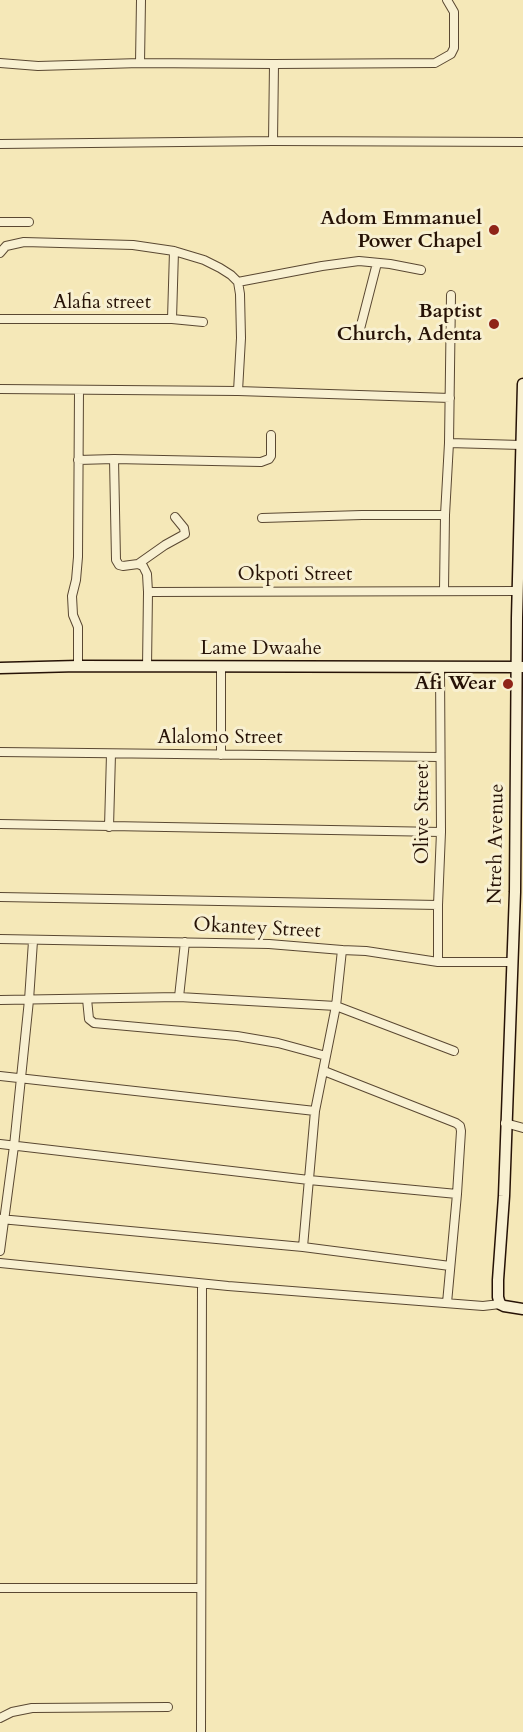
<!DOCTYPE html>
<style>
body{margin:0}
canvas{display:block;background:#f5e8b8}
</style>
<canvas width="523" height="1732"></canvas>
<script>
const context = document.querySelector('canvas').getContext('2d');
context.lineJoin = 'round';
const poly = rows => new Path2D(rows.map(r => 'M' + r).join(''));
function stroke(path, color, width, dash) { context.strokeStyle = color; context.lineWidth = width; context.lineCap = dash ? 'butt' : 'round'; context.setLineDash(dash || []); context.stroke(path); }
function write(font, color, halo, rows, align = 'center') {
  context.font = font + ' Cardo,serif'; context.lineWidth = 6; context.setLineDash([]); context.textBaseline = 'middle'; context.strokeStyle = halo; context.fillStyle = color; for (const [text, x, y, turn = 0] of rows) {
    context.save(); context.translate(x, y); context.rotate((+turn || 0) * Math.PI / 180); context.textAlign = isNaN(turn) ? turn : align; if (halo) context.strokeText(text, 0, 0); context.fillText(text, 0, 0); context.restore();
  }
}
const street = poly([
 [0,63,38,66,140,63,274,64,435,63,451,54,454,48,454,12,447,0],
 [140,63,141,0],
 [273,141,274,64],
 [0,144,273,141,523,142],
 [0,222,29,222],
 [0,253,6,246,24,242,133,245,174,251,204,260,220,268,231,275,238,282,240,294,241,338,238,391],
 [238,282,322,266,359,261,390,264,421,270],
 [0,319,172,319,174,251],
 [172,319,203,322],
 [360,329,377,263],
 [0,389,238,391,450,398],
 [449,443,521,445],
 [114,459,116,560,119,565,123,566,138,564,143,566,147,574,148,592],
 [78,460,114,459,261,462,269,459,271,456,271,435],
 [262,518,362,515,445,515],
 [138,564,165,545,185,534,184,528,175,517],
 [444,590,445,515,449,443,451,295],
 [78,666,78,627,73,615,72,596,76,580,78,557,79,390],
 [147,667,148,592,518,591],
 [221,667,221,755],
 [0,752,440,757],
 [0,824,441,832],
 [109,827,111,754],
 [0,897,438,905],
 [0,939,269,944,342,950,366,951,438,962,511,962],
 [438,962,438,905,441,832,440,667],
 [179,997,185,942],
 [87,999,89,1019,94,1023,237,1036,278,1043,326,1056],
 [0,1000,179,997,336,1006,454,1051],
 [324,1071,456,1123,460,1126,461,1131,457,1194,447,1303],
 [0,1076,315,1111],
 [505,1123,523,1128],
 [0,1144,309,1180,457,1194],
 [0,1219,303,1247,450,1266],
 [303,1247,315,1111,336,1006,342,950],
 [0,1251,14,1146,29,1000,33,941],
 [0,1263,228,1286,483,1306,500,1304],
 [0,1588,201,1588],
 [0,1718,12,1712,32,1708,168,1707],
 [201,1732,202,1284]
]);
const secondary = poly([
 [523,384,517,618,515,892,504,1196,498,1280,498,1297,500,1304,504,1306,523,1309],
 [0,668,78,666,523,667]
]);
stroke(street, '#5a4832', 10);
stroke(secondary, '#261206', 13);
stroke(street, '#f8f0d1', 8);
stroke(secondary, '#f8f0d1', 10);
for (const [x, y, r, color] of [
 [494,230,6,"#8f2418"],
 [494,324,6,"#8f2418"],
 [508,684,6,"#8f2418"]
]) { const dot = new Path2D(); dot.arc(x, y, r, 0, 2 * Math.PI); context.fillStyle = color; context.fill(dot); stroke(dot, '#f8f0d1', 2); }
write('bold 20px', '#261206', '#f8f0d1', [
 ["Adom Emmanuel",482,219],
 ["Power Chapel",482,242],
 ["Baptist",482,312],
 ["Church, Adenta",482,335],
 ["Afi Wear",496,684]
], 'right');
write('20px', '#261206', '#f8f0d1', [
 ["Alafia street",102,303],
 ["Okpoti Street",295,575],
 ["Lame Dwaahe",261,649],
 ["Alalomo Street",220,738],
 ["Olive Street",423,814,-90],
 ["Ntreh Avenue",497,844,-89],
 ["Okantey Street",257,929,3]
]);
</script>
